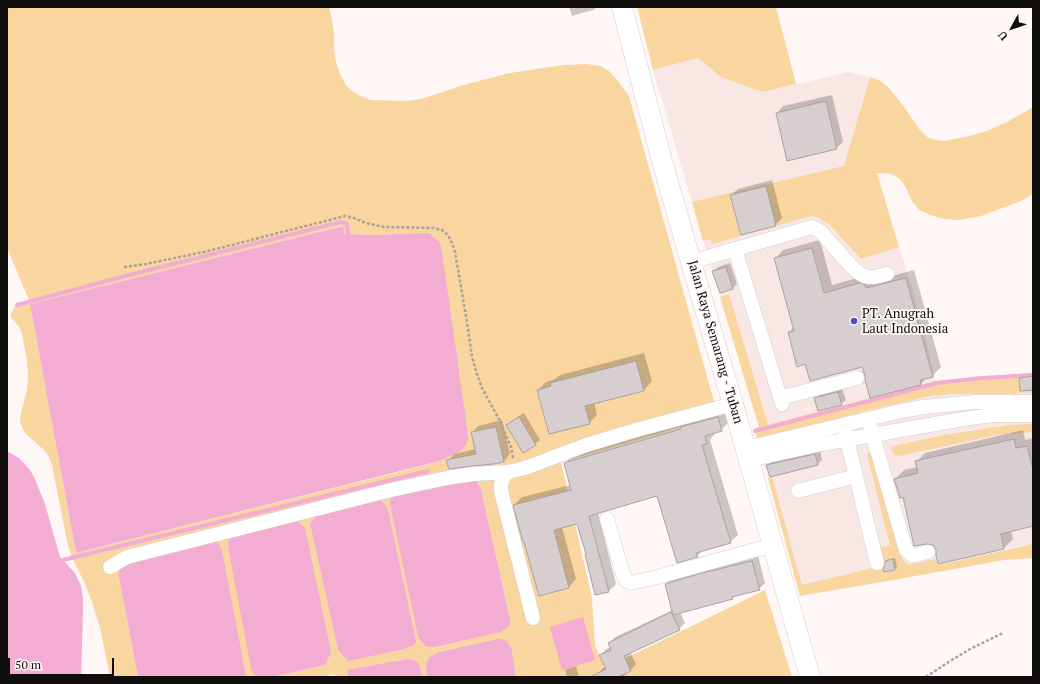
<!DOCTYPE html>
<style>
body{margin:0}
#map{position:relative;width:1040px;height:684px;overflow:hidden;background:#fef7f5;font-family:"PT Serif",serif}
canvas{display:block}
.frame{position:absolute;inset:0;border:8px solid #100d0d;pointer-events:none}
.north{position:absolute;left:992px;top:8px;width:40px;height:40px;-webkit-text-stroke:3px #fef7f5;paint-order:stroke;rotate:230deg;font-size:11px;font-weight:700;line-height:16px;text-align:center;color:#100d0d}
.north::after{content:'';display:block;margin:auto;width:14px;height:18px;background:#100d0d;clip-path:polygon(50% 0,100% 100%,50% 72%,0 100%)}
.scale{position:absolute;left:8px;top:658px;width:106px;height:18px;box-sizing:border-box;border:2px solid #100d0d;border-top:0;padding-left:5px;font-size:12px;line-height:14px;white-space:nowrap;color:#100d0d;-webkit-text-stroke:3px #fef7f5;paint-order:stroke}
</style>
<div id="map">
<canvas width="1040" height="684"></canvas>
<div class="frame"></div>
<div class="north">U</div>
<div class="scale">50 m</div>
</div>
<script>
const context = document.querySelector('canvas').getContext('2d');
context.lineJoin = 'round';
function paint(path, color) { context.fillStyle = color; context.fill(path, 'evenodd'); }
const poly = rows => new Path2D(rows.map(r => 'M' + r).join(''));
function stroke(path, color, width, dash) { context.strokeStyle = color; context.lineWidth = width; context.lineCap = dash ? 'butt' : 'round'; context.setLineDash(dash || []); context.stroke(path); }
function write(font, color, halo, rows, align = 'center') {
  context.font = font + ' "PT Serif",serif'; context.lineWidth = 3.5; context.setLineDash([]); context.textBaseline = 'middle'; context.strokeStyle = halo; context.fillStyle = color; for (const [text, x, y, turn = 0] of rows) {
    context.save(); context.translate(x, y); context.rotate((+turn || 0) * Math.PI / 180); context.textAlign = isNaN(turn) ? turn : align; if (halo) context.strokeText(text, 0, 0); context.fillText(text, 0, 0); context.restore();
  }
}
paint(poly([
 [698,58,722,77,762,92,849,72,870,77,845,165,876,173,913,291,936,381,981,377,1033,373,1033,547,1024,545,800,596,755,429,759,427,692,202,653,70]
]), '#f8e7e4');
paint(poly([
 [7,7,329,7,332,19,334,34,334,50,336,62,340,74,346,85,352,91,360,96,371,100,407,101,421,99,467,84,510,73,564,65,586,64,600,66,609,71,618,81,629,96,718,416,561,462,592,598,595,646,605,668,700,622,765,590,792,677,516,677,512,650,510,646,502,639,497,639,439,652,433,655,426,666,427,677,422,677,420,666,347,670,348,677,336,677,335,674,320,677,272,677,325,665,256,676,258,677,246,677,246,676,119,578,138,677,110,677,100,628,92,602,84,582,71,555,68,546,52,465,49,457,44,450,28,436,25,433,20,423,21,413,27,390,28,378,27,361,22,334,19,327,11,317,11,314,13,309,17,305,29,300,7,248],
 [342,226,344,234,377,235,421,233,429,233,440,246,468,438,459,452,440,461,407,470,76,553,30,304],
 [476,480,481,489,510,619,510,624,426,647,421,641,418,637,390,505,390,502],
 [383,502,388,509,416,640,409,648,405,649,348,660,338,650,310,524,318,512],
 [637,7,776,7,796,84,762,92,721,77,698,58,653,70],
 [870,77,881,81,889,88,902,104,920,130,927,137,935,140,944,141,965,137,987,131,1009,121,1033,107,1033,194,1021,201,981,216,958,220,945,219,930,215,919,210,912,201,905,186,900,179,891,174,877,173,899,247,861,259,830,225,819,218,813,216,804,218,712,244,710,239,703,241,692,202,844,166],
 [729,294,768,425,936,381,981,377,1033,373,1033,392,1006,394,953,394,930,396,866,411,757,439,755,429,759,427,720,297],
 [1033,424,1033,432,996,435,899,456,894,455,892,450,891,448,894,446,944,435,1009,425],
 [870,453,872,454,901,556,903,560,907,564,913,564,936,559,937,565,1033,544,1033,558,1004,560,899,579,800,596,768,478,772,477,802,585,881,566,877,549,890,545,867,454]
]), '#f9d5a0');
paint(poly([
 [343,226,344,234,377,235,421,233,429,233,438,241,441,246,443,259,467,428,468,438,466,445,459,452,440,461,76,553,30,304],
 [7,451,19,458,30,470,34,477,45,504,60,557,75,573,81,586,83,599,83,612,81,677,7,677],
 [476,480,481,489,510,619,510,624,508,627,500,632,435,647,426,647,421,641,418,637,390,505,390,502,391,499,393,497,452,481],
 [379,500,383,502,388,509,416,640,415,644,412,646,405,649,348,661,338,650,310,524,318,512],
 [295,519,305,528,331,652,325,665,272,677,258,677,253,673,251,668,228,547,228,542,230,538],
 [213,541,218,543,222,550,246,676,246,677,138,677,119,578,119,572,120,567,123,563],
 [583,617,595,660,562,670,550,627],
 [497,639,502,639,507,641,510,646,512,650,516,677,427,677,426,666,427,662,429,658,433,655,439,652],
 [408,659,413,660,417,662,420,666,422,677,348,677,347,670]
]), '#f3acd2');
paint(poly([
 [569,7,597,7,593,10,572,16],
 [832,95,843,142,836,148,777,113,783,106],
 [772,180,782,218,775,225,731,195,738,189],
 [820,240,832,285,868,275,874,281,914,270,941,367,932,376,927,377,921,384,862,365,806,363,789,332,794,327,775,259,783,250],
 [730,263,737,284,733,288,714,271,718,267],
 [644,353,652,381,644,390,594,402,597,415,589,423,538,390,546,382,555,379,560,375],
 [1033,373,1033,393,1032,393,1032,389,1020,378,1025,374],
 [842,388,846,400,841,404,816,398,820,394],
 [725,410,729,422,721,430,713,432,714,435,710,440,738,535,730,542,703,550,697,556,658,495,598,512,616,584,609,591,587,553,578,522,562,527,576,579,569,587,539,594,514,505,522,497,571,485,565,463,572,456,686,423],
 [524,413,540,440,535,444,508,425,512,421],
 [502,420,510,454,504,461,448,461,454,454,476,449,472,433,478,426],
 [1023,430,1025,440,1033,438,1033,525,1011,531,1013,539,1004,548,939,563,937,550,904,496,895,479,904,470,917,467,916,462,925,453],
 [820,450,822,460,818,464,768,465,772,461],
 [758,556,765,583,759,589,736,595,732,598,680,612,685,623,679,629,630,652,636,664,631,670,625,672,626,674,623,677,599,677,598,674,603,668,606,667,601,655,606,649,611,647,609,643,615,637,673,610,666,584,672,578],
 [895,558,897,567,895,569,885,571,886,562,888,560],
 [576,666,579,677,567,677,565,671,567,669]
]), '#0003');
stroke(poly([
 [17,305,133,274,341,222,345,223,347,224,348,234],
 [755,431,937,383,982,378,1033,375],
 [63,560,428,471]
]), '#f3acd2', 4);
const building = poly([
 [826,101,837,149,787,161,776,113,826,101],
 [766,186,776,226,741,235,730,195,766,186],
 [812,248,824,293,860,283,865,285,866,288,906,278,933,377,920,380,921,385,870,398,865,380,865,376,862,367,810,381,805,364,797,367,788,332,794,331,774,258,812,248],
 [726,267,733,289,720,293,712,271,726,267],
 [636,361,644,391,585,406,590,424,549,434,537,390,551,386,550,383,636,361],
 [1033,376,1033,390,1020,391,1019,378,1033,376],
 [838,392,842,405,818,411,814,398,838,392],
 [519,417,536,445,523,453,506,425,519,417],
 [718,417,722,431,705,436,707,444,702,445,731,543,696,553,698,557,677,563,657,496,589,516,609,592,595,595,585,554,586,554,577,524,554,530,569,588,539,596,524,542,523,542,513,505,571,490,564,463,681,429,680,427,718,417],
 [496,427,504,462,493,464,472,466,449,469,446,460,476,454,471,432,496,427],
 [1014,439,1016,448,1027,446,1033,470,1033,526,1001,534,1004,549,938,564,936,555,936,550,933,545,926,544,914,546,903,497,900,498,894,479,918,473,915,461,1014,439],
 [815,454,818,465,770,477,766,465,815,454],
 [893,559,895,570,884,572,883,568,885,565,885,561,893,559],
 [752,561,760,590,732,597,733,599,673,615,665,584,702,573,752,561],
 [671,612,680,630,624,656,631,671,618,677,590,677,606,669,599,655,611,650,608,643,671,612]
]);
paint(building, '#d6cecf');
stroke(building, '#a9a2a2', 1);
const minor = poly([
 [735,249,782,404],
 [691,262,812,227,820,231,850,265,859,273,864,276,870,277,875,277,887,274],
 [780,398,857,378],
 [870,426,906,550,912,555,916,555,928,552],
 [845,431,877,563],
 [746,448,901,411,924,407,975,402,1033,402],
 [749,460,822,444,969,418,993,415,1033,415],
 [508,472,504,476,501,484,501,491,533,618],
 [798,491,856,476],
 [607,519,623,574,627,581,631,583,657,577,773,545],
 [110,567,127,557,391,490,447,478,473,474,508,472,525,468,586,445,636,430,733,404]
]);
const highway = poly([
 [622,7,662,161,691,262,733,404,810,677]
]);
stroke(minor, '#d6cecd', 15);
stroke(highway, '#d6cecd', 21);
stroke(poly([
 [124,267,146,264,204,252,345,216,354,218,366,223,384,227,434,228,442,230,448,235,452,243,455,252,467,322,472,357,477,374,482,388,500,421,511,447,513,458],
 [926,677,950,661,972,648,1003,633]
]), '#a8a2a1', 2.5, [3, 2]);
stroke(minor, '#fff', 14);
stroke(highway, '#fff', 20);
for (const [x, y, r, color] of [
 [854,321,4,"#4f51c8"]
]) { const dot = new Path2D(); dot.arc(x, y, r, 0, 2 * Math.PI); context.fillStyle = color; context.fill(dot); stroke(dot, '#fef7f5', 1.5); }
write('13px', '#100d0d', '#fef7f5', [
 ["PT. Anugrah",862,314],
 ["Laut Indonesia",862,329]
], 'left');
write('13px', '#100d0d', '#fef7f5', [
 ["Jalan Raya Semarang - Tuban",715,342,74]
]);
</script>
